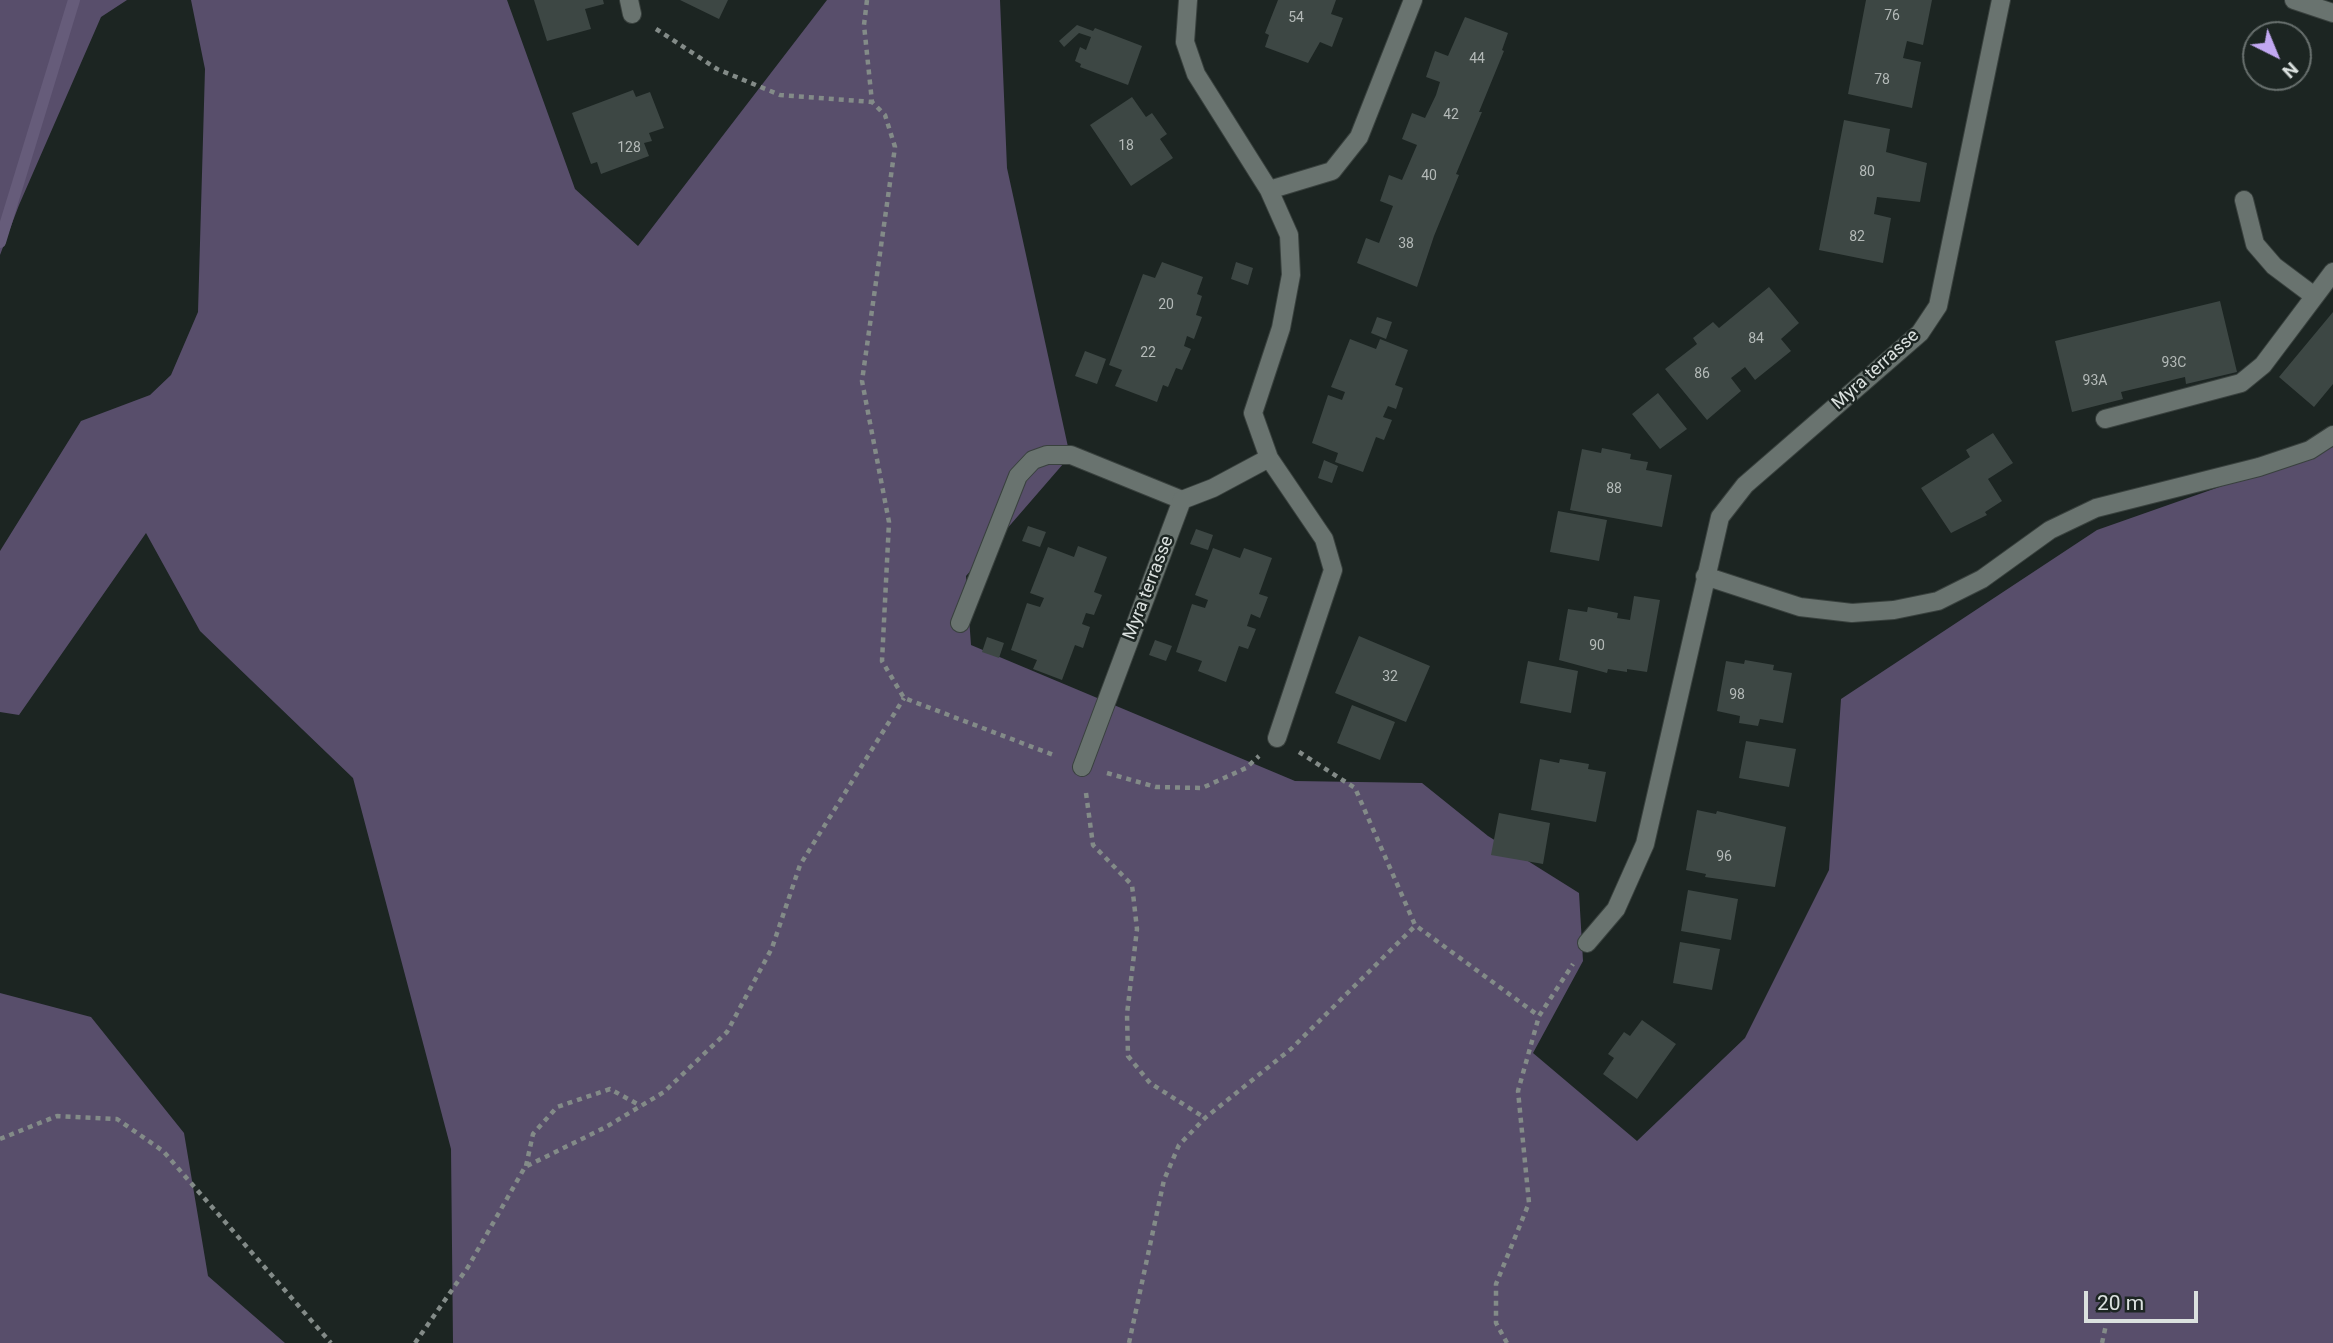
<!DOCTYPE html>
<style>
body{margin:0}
#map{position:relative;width:2333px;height:1343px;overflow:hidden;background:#1c2522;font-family:Roboto,sans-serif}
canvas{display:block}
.north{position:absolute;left:2242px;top:21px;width:70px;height:70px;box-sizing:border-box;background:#1c2522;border:2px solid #68706e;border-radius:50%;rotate:137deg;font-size:19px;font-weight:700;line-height:28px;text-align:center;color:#dbe1df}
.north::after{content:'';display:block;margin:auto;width:24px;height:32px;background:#c2a8f2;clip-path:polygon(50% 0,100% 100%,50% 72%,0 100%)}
.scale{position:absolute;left:2084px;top:1291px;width:114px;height:32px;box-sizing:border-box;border:4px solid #dbe1df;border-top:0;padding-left:9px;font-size:21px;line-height:24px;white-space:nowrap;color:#dbe1df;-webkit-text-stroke:5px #1c2522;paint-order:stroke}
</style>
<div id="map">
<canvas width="2333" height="1343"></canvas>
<div class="north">N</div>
<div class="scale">20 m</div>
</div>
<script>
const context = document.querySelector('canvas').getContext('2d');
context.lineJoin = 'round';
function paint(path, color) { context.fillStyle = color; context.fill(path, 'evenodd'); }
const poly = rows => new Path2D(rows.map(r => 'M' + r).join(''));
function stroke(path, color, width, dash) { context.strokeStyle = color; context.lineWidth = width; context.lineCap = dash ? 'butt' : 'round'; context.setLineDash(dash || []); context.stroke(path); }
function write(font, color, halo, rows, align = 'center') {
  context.font = font + ' Roboto,sans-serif'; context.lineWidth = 5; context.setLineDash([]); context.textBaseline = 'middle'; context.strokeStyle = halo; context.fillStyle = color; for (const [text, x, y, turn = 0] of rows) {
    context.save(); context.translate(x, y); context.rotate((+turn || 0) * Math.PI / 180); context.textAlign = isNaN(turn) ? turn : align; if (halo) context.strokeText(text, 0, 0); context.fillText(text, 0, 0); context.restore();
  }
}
paint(poly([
 [0,0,127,0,101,17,19,205,0,255],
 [191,0,507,0,575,189,638,246,827,0,1000,0,1007,168,1070,456,966,576,971,645,1295,781,1422,783,1488,836,1579,893,1583,961,1533,1053,1637,1141,1745,1038,1829,870,1841,699,2097,530,2333,447,2333,1343,453,1343,451,1149,353,778,200,631,146,533,19,715,0,712,0,551,81,421,150,395,171,375,198,312,205,69],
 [0,993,91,1017,184,1133,208,1276,285,1343,0,1343]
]), '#584e6b');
stroke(poly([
 [0,242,74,0]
]), '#665c7a', 12);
paint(poly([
 [534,0,603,0,604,4,585,9,591,29,547,41],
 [680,0,728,0,719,19],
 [1278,0,1336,0,1331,14,1343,18,1332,47,1320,42,1308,63,1265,47,1269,35,1265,33],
 [1866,0,1932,0,1923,45,1907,41,1903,58,1921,62,1912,108,1848,94],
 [1465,17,1508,33,1502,50,1504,51,1479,112,1482,112,1456,174,1459,175,1434,236,1417,287,1357,263,1366,238,1379,243,1393,206,1380,201,1389,175,1402,180,1417,145,1402,139,1412,113,1425,118,1436,95,1440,82,1426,77,1435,51,1448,56],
 [1077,25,1093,31,1095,28,1142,46,1128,85,1080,67,1081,64,1075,61,1080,47,1086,50,1091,37,1079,33,1064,47,1059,41],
 [633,90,636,97,650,92,664,128,649,133,652,141,644,143,649,156,601,174,597,162,591,164,572,113],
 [1132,97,1146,117,1152,113,1167,134,1160,139,1173,158,1131,186,1090,125],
 [1844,120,1890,129,1886,152,1927,163,1920,202,1877,197,1874,214,1891,218,1883,263,1819,250],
 [1162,262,1203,277,1197,294,1202,296,1196,315,1202,317,1194,339,1187,336,1184,346,1191,349,1182,370,1176,368,1168,387,1163,385,1157,402,1115,386,1122,370,1109,365,1143,274,1155,278],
 [1236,262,1253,268,1248,285,1231,279],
 [1769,287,1799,323,1781,339,1791,351,1755,380,1745,367,1731,378,1741,391,1707,420,1665,369,1697,344,1693,338,1713,322,1719,328],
 [2220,301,2237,372,2186,384,2185,377,2121,392,2123,399,2072,412,2055,341],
 [2333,312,2333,384,2314,407,2279,377],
 [1377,317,1392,322,1386,339,1371,333],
 [1350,339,1376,349,1380,339,1408,350,1395,385,1403,388,1396,409,1388,406,1383,417,1392,420,1384,440,1376,437,1363,472,1335,462,1338,453,1312,443,1328,395,1342,400,1345,392,1331,387],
 [1085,351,1106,359,1097,384,1075,376],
 [1658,393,1687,429,1660,449,1632,414],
 [1993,433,2013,463,1988,479,2002,501,1985,512,1987,515,1951,533,1921,488,1970,457,1966,450],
 [1602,448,1631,454,1630,459,1648,462,1646,470,1672,475,1662,527,1570,510,1582,449,1601,453],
 [1324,460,1338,466,1332,483,1318,478],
 [1558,511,1607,520,1599,561,1550,552],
 [1028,526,1046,532,1040,547,1022,541],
 [1196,529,1213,535,1208,550,1190,544],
 [1078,546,1107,557,1094,592,1102,595,1094,615,1086,613,1082,624,1090,627,1083,648,1075,645,1062,680,1033,669,1037,660,1011,650,1027,603,1040,607,1044,598,1030,593,1048,547,1074,557],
 [1213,548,1240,558,1244,548,1272,558,1259,594,1268,597,1260,618,1251,614,1247,626,1256,629,1248,649,1239,646,1226,682,1198,671,1202,661,1176,652,1192,604,1205,608,1208,600,1195,595],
 [1634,596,1660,600,1647,672,1627,669,1627,672,1608,669,1607,673,1559,660,1568,609,1587,612,1588,607,1618,613,1617,618,1630,620],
 [1359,636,1430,666,1406,722,1335,693],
 [987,637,1004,643,999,658,982,652],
 [1155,640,1172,646,1166,661,1149,655],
 [1745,660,1774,665,1773,670,1792,673,1783,723,1760,719,1758,726,1739,723,1740,716,1717,711,1726,661,1744,664],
 [1528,661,1578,671,1571,713,1520,703],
 [1352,705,1395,722,1380,760,1337,743],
 [1746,741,1796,749,1789,787,1739,778],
 [1540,759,1559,763,1560,759,1589,764,1588,769,1606,772,1596,822,1531,810],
 [1697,810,1716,814,1717,811,1786,827,1775,887,1705,877,1706,874,1686,870],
 [1499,813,1550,823,1543,864,1491,855],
 [1688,890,1738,899,1731,940,1681,931],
 [1680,942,1720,949,1712,990,1673,983],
 [1642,1020,1676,1044,1637,1099,1603,1074,1614,1058,1608,1054,1624,1032,1630,1036]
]), '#3d4744');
const lane = poly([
 [2294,0,2333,13],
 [2244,200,2255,244,2274,266,2314,296],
 [2105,419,2241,383,2263,365,2333,272],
 [960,623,1018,476,1033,460,1047,455,1071,455,1182,500]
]);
const street = poly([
 [629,0,632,14],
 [1188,0,1185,42,1196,74,1269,190,1289,235,1291,275,1281,328,1253,413,1269,458,1324,539,1333,570,1277,738],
 [1269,190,1332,171,1359,137,1413,0],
 [1705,576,1800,607,1852,613,1894,610,1938,601,1982,579,2050,530,2096,508,2259,467,2310,450,2333,435],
 [1082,767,1182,500,1213,488,1269,458],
 [1587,943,1616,909,1645,844,1720,517,1745,485,1920,333,1938,306,2001,0]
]);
stroke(lane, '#39413e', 20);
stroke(street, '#39413e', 20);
stroke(poly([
 [867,0,864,25,872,102,885,115,895,147,862,381,889,522,882,661,904,698,1056,756],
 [656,29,717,69,780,95,872,102],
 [1299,752,1355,788,1415,925,1539,1016],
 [1107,773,1156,787,1202,788,1246,768,1259,756],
 [1086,793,1093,845,1132,885,1137,929,1127,1014,1128,1056,1150,1083,1205,1118],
 [0,1139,57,1116,117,1119,163,1151,331,1343],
 [526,1166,533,1134,557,1107,610,1089,641,1106],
 [415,1343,468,1267,525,1167,606,1127,664,1092,727,1032,772,948,800,865,904,698],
 [1129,1343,1164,1180,1179,1145,1205,1118,1291,1049,1415,926],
 [1507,1343,1496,1323,1496,1284,1529,1203,1518,1091,1539,1016,1573,964],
 [2102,1343,2106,1325]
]), '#838b88', 4.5, [5, 5]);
stroke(lane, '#69736f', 18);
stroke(street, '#69736f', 18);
write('14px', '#b4bab8', null, [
 ["76",1892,16],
 ["54",1296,18],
 ["44",1477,59],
 ["78",1882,80],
 ["42",1451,115],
 ["18",1126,146],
 ["128",629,148],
 ["80",1867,172],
 ["40",1429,176],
 ["82",1857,237],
 ["38",1406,244],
 ["20",1166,305],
 ["84",1756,339],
 ["22",1148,353],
 ["93C",2174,363],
 ["86",1702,374],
 ["93A",2095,381],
 ["88",1614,489],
 ["90",1597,646],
 ["32",1390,677],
 ["98",1737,695],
 ["96",1724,857]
]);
write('18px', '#dbe1df', '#1c2522', [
 ["Myra terrasse",1876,370,-42],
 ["Myra terrasse",1149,588,-69]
]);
</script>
